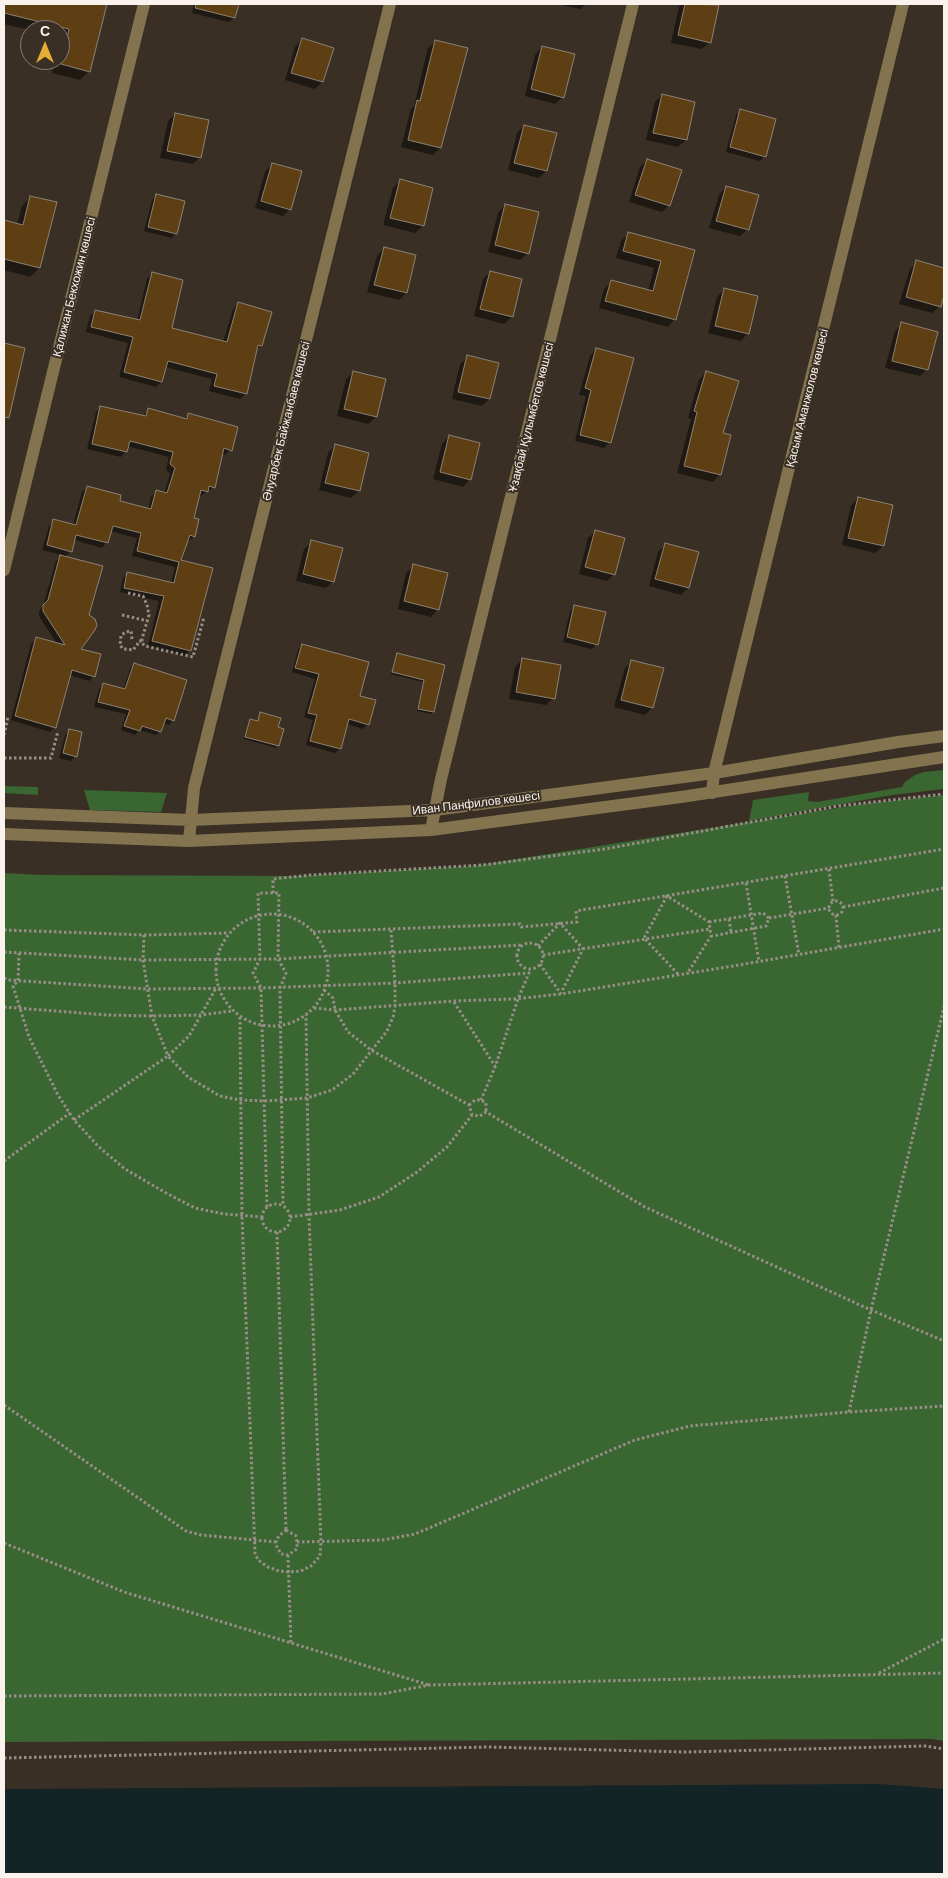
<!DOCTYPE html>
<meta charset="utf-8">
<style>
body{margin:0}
#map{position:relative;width:948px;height:1878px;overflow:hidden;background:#392f25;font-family:Barlow,sans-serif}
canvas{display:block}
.frame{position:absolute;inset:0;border:5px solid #faf3ed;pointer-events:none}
.north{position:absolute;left:20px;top:20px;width:50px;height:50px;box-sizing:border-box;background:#392f25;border:1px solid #867d75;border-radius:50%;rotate:0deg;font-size:14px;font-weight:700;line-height:20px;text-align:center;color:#faf3ed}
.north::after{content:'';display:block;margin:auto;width:18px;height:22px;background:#e5ad35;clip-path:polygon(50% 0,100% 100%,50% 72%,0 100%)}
</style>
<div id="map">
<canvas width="948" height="1878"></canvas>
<div class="frame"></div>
<div class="north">С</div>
</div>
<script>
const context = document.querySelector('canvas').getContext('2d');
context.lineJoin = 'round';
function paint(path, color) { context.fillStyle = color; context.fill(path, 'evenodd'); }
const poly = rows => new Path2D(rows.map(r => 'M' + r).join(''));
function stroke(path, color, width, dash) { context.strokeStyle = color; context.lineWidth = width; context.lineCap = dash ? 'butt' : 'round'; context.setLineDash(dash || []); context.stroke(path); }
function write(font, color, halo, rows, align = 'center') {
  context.font = font + ' Barlow,sans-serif'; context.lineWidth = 4; context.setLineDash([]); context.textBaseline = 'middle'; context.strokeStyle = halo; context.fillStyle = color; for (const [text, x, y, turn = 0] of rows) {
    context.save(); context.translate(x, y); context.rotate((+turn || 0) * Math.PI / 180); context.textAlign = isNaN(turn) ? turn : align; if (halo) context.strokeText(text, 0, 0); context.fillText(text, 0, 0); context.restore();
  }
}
paint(poly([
 [944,770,944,789,892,795,749,821,753,800,809,792,808,801,817,802,902,787,905,782,915,775,924,772],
 [4,786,38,787,38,795,4,793],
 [84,790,167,793,161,812,90,810],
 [944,795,944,1741,932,1739,4,1742,4,873,42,875,298,876,473,866,862,804]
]), '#3a6631');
paint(poly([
 [878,1784,944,1789,944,1874,4,1874,4,1789]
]), '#122425');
paint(poly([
 [4,4,106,4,89,71,80,80,52,73,56,60,60,60,60,30,30,30,4,24],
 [194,4,238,4,234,18,229,22,192,13],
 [558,4,586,4,580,9],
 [682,4,705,4,717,6,710,42,702,49,671,43,679,7],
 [302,40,322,82,315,89,285,80,295,47],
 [436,41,440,148,433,155,401,147,411,109,414,106,428,48],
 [542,47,563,97,555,104,525,96,535,55],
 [662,95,694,102,686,140,678,147,646,140,655,102],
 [741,111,765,156,760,161,726,152,736,115],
 [175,114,200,157,193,164,160,158,168,121],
 [524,126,546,171,539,178,508,170,517,133],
 [647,160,669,205,662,212,629,202,640,167],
 [272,164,290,209,283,216,255,208,265,172],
 [400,181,432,189,423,226,415,233,383,225,393,188],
 [726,187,748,229,740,236,709,228,719,195],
 [157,195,176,233,172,238,144,231,152,200],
 [31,197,55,203,39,268,30,277,4,270,4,221,17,224,22,206],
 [505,205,528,253,520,260,488,252,498,213],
 [628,234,693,251,675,319,668,327,599,308,604,289,611,282,648,291,654,268,616,258,621,241],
 [384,248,415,256,406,293,399,300,367,292,377,256],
 [917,262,944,270,944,291,940,306,932,313,899,304,910,269],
 [490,272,512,317,504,324,474,316,483,279],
 [152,273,170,329,223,342,233,309,238,304,261,345,255,351,246,393,240,399,209,391,212,379,165,367,161,382,156,387,119,377,128,343,86,332,90,316,96,311,137,321,147,279],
 [724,289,748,333,741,341,708,333,717,297],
 [902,324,927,369,920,376,885,368,895,331],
 [4,345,23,349,9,414,4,418],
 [596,349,610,442,604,448,575,441,586,396,579,395,590,356],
 [468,357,498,364,489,399,482,406,452,399,460,364],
 [354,372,385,380,376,417,368,424,337,416,346,379],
 [706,372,722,434,720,474,713,482,677,473,691,419,688,418,699,380],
 [101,407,142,417,148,410,184,419,188,415,230,450,225,455,222,454,214,487,201,496,198,495,193,518,194,536,189,541,187,541,180,561,190,650,185,656,148,646,159,601,120,592,123,578,128,573,171,584,175,567,132,556,137,538,110,531,107,542,102,548,74,540,71,551,64,558,88,616,79,650,94,676,89,681,69,675,55,727,50,732,11,720,31,644,36,639,57,644,39,616,39,611,43,606,56,561,62,555,42,550,49,526,54,521,73,526,82,492,87,487,118,502,148,510,151,497,156,492,164,494,170,474,166,469,169,457,127,446,126,451,121,457,87,449,96,412],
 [449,436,470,479,463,487,433,479,442,444],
 [335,445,359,491,351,498,319,490,328,453],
 [858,498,883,546,875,553,842,545,851,506],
 [596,531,614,574,607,581,579,574,588,538],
 [312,542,333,581,326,588,296,581,304,549],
 [666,544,688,588,681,595,649,586,658,552],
 [414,566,438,609,431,617,398,609,406,573],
 [575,606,597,644,592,649,563,642,570,611],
 [302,645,368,724,363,729,347,724,340,749,335,753,306,745,313,720,304,717,315,679,292,672,298,650],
 [397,655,444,666,433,712,431,714,417,711,423,682,391,674],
 [523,659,553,698,546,705,509,699,515,667],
 [632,661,662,669,652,708,645,715,614,707,625,668],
 [134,664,173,720,169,725,163,723,160,731,156,735,139,730,135,735,121,730,126,714,94,707,99,689,103,685,123,690,130,669],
 [261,714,277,728,282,730,276,748,244,739,249,723,251,721,257,722],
 [70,730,75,756,71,761,59,758,65,735]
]), '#0007');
const building = poly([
 [4,4,107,4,90,72,61,64,69,29,4,13,4,4],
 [196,4,239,4,235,18,195,8,196,4],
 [685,4,719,5,711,43,678,35,685,4],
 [302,38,334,48,323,82,291,73,302,38],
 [435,40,468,48,441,148,408,140,417,100,420,101,435,40],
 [542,46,575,54,564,98,531,89,542,46],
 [662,94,695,102,687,140,653,133,662,94],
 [740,109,776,119,766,157,730,147,740,109],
 [175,113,209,120,201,158,167,151,175,113],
 [524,125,557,133,547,171,514,163,524,125],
 [647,159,682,170,670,206,635,195,647,159],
 [272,163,302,171,291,210,261,201,272,163],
 [400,179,433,188,424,226,390,218,400,179],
 [726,186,759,195,749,230,716,221,726,186],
 [156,194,185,201,177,234,148,227,156,194],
 [30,196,57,202,40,268,4,259,4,220,23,225,30,196],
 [505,204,539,212,529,254,495,245,505,204],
 [628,232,695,250,676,320,605,301,611,280,653,291,661,261,623,251,628,232],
 [384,247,416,255,407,293,374,285,384,247],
 [916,260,944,268,944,295,941,307,906,297,916,260],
 [490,271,522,279,513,317,480,309,490,271],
 [152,272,183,280,172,328,227,342,238,302,272,312,262,346,258,345,247,394,214,386,217,374,168,361,162,382,124,372,133,337,91,327,95,310,140,320,152,272],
 [724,288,758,296,749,334,715,326,724,288],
 [901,322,938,332,928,370,892,361,901,322],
 [4,343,25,348,9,418,4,417,4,343],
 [596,348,634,358,611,443,580,435,591,390,585,388,596,348],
 [467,355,499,363,490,399,458,392,467,355],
 [353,371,386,379,377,417,344,409,353,371],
 [706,371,739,381,723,433,731,435,721,475,684,466,697,412,694,411,706,371],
 [100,406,146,416,148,408,187,419,188,413,238,427,232,451,224,448,215,488,209,486,208,492,201,490,194,518,199,519,195,537,190,535,181,560,213,568,191,651,152,641,164,596,124,588,127,572,174,583,179,562,137,551,141,533,113,526,108,543,76,535,72,552,47,545,53,519,76,525,87,486,121,495,120,501,151,509,156,490,167,493,175,468,170,464,173,452,130,441,127,452,92,444,100,406],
 [449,435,480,443,471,480,440,472,449,435],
 [335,444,369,453,360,491,325,483,335,444],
 [858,497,893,505,884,546,848,538,858,497],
 [595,530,625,538,615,575,585,567,595,530],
 [311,540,343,548,334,582,303,574,311,540],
 [665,543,699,552,689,588,655,579,665,543],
 [60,555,103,566,89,615,95,619,97,625,95,630,81,649,101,654,95,677,72,670,56,728,15,716,36,637,65,645,43,611,43,605,48,600,60,555],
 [413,564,448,573,439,610,404,601,413,564],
 [574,605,606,612,598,645,567,637,574,605],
 [302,644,369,662,360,696,376,700,369,725,349,719,341,749,310,741,317,715,308,713,319,674,295,668,302,644],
 [397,653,445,665,434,712,418,709,424,680,392,672,397,653],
 [522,658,561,665,555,699,516,692,522,658],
 [631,660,664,668,653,708,621,700,631,660],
 [134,663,187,680,174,721,166,718,161,732,142,726,140,731,124,726,130,710,98,702,103,683,125,689,134,663],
 [260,712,281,718,278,727,284,729,279,746,245,737,250,719,258,721,260,712],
 [69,729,82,732,77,757,63,753,69,729]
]);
paint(building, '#5e3f13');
stroke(building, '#8c8275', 1);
stroke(poly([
 [128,593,143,596,147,605,149,615,142,639,142,643,145,646,193,657,204,617],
 [122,615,148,621],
 [132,639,131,631,125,632,121,636,120,645,123,649,133,650,137,645,139,641,142,641],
 [4,735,8,717],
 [4,758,51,758,58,731],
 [829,869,833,902],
 [785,876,799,955],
 [746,883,759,962],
 [273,893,273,879,310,875,483,865,605,849,838,806,944,794],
 '829 908a7 7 0 1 1 14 0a7 7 0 1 1-14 0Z',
 [843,907,944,888],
 '216 970a56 56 0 1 1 112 0a56 56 0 1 1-112 0Z',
 [836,915,839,948],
 [769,918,829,908],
 [729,919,731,932],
 [709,922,763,913,769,918,766,926,712,936],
 [4,930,144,935,229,933],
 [313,932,520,924,521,927,577,922,576,911,944,849],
 [144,935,143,960,152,1016,168,1056,189,1036,216,988],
 '517 956a13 13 0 1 1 26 0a13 13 0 1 1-26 0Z',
 [538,946,560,923,583,949,561,993],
 [4,952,143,960,278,959,522,945],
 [19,953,18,981,13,986,29,1037,58,1095,74,1120,99,1147,125,1169,166,1193,195,1208,224,1214,262,1217],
 [543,955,710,929],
 [540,964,561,994],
 [678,974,644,938,667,896,709,922,711,936,687,974],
 [4,978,8,980,147,989,261,988,395,983,529,973,518,999,495,1067,481,1100],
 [324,990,333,998,335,1010,348,1032,371,1050,469,1105,472,1115,480,1116,486,1112,645,1207,871,1310,944,1341],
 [454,1002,495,1066],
 [4,1007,107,1015,152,1016,201,1015,232,1011],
 [314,1008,335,1010,454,1001,514,999,561,994,739,965,944,929],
 [240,1017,242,1216,255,1553,258,1560,268,1567,279,1571,288,1572,301,1571,311,1566,320,1556,321,1543,309,1216,306,1015],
 [469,1105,475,1100,481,1100,486,1103,486,1112],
 [74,1120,168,1056,188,1077,220,1096,240,1100,265,1101,307,1098,332,1090,353,1074,387,1031,393,1017,395,1007,395,983,391,930],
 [4,1161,70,1113],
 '262 1218a14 14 0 1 1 28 0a14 14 0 1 1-28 0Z',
 [267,1207,261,988,253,973,260,959,258,893,279,893,278,959,286,973,280,988,283,1206],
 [290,1217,340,1210,379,1197,417,1172,447,1147,472,1115],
 [277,1232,286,1530],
 [4,1405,186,1531,201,1535,276,1542],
 [849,1412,871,1310,944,1007],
 [286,1530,296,1536,297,1542,297,1549,288,1555,281,1554,276,1545,276,1540,280,1535,286,1530],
 [297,1542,383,1540,415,1534,635,1440,690,1426,849,1412,944,1406],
 [4,1543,124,1592,429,1685],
 [288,1555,291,1643],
 [879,1673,944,1639],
 [4,1696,382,1694,430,1685,944,1673],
 [4,1758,488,1747,684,1752,925,1746,944,1749]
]), '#978f87', 3, [2.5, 2.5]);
stroke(poly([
 [4,570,144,4],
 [712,793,714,773,903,4],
 [4,813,190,820,435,810,714,773,898,742,944,736],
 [431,830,441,779,633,4],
 [4,834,189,841,431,830,681,797,944,757],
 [189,841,194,788,390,4]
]), '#83734f', 12);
write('12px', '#faf3ed', '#392f25', [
 ["Қалижан Бекхожин көшесі",74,287,-76],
 ["Қасым Аманжолов көшесі",807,398,-76],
 ["Ұзақбай Құлымбетов көшесі",531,417,-76],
 ["Әнуарбек Байжанбаев көшесі",286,421,-76],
 ["Иван Панфилов көшесі",476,803,-7]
]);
</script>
